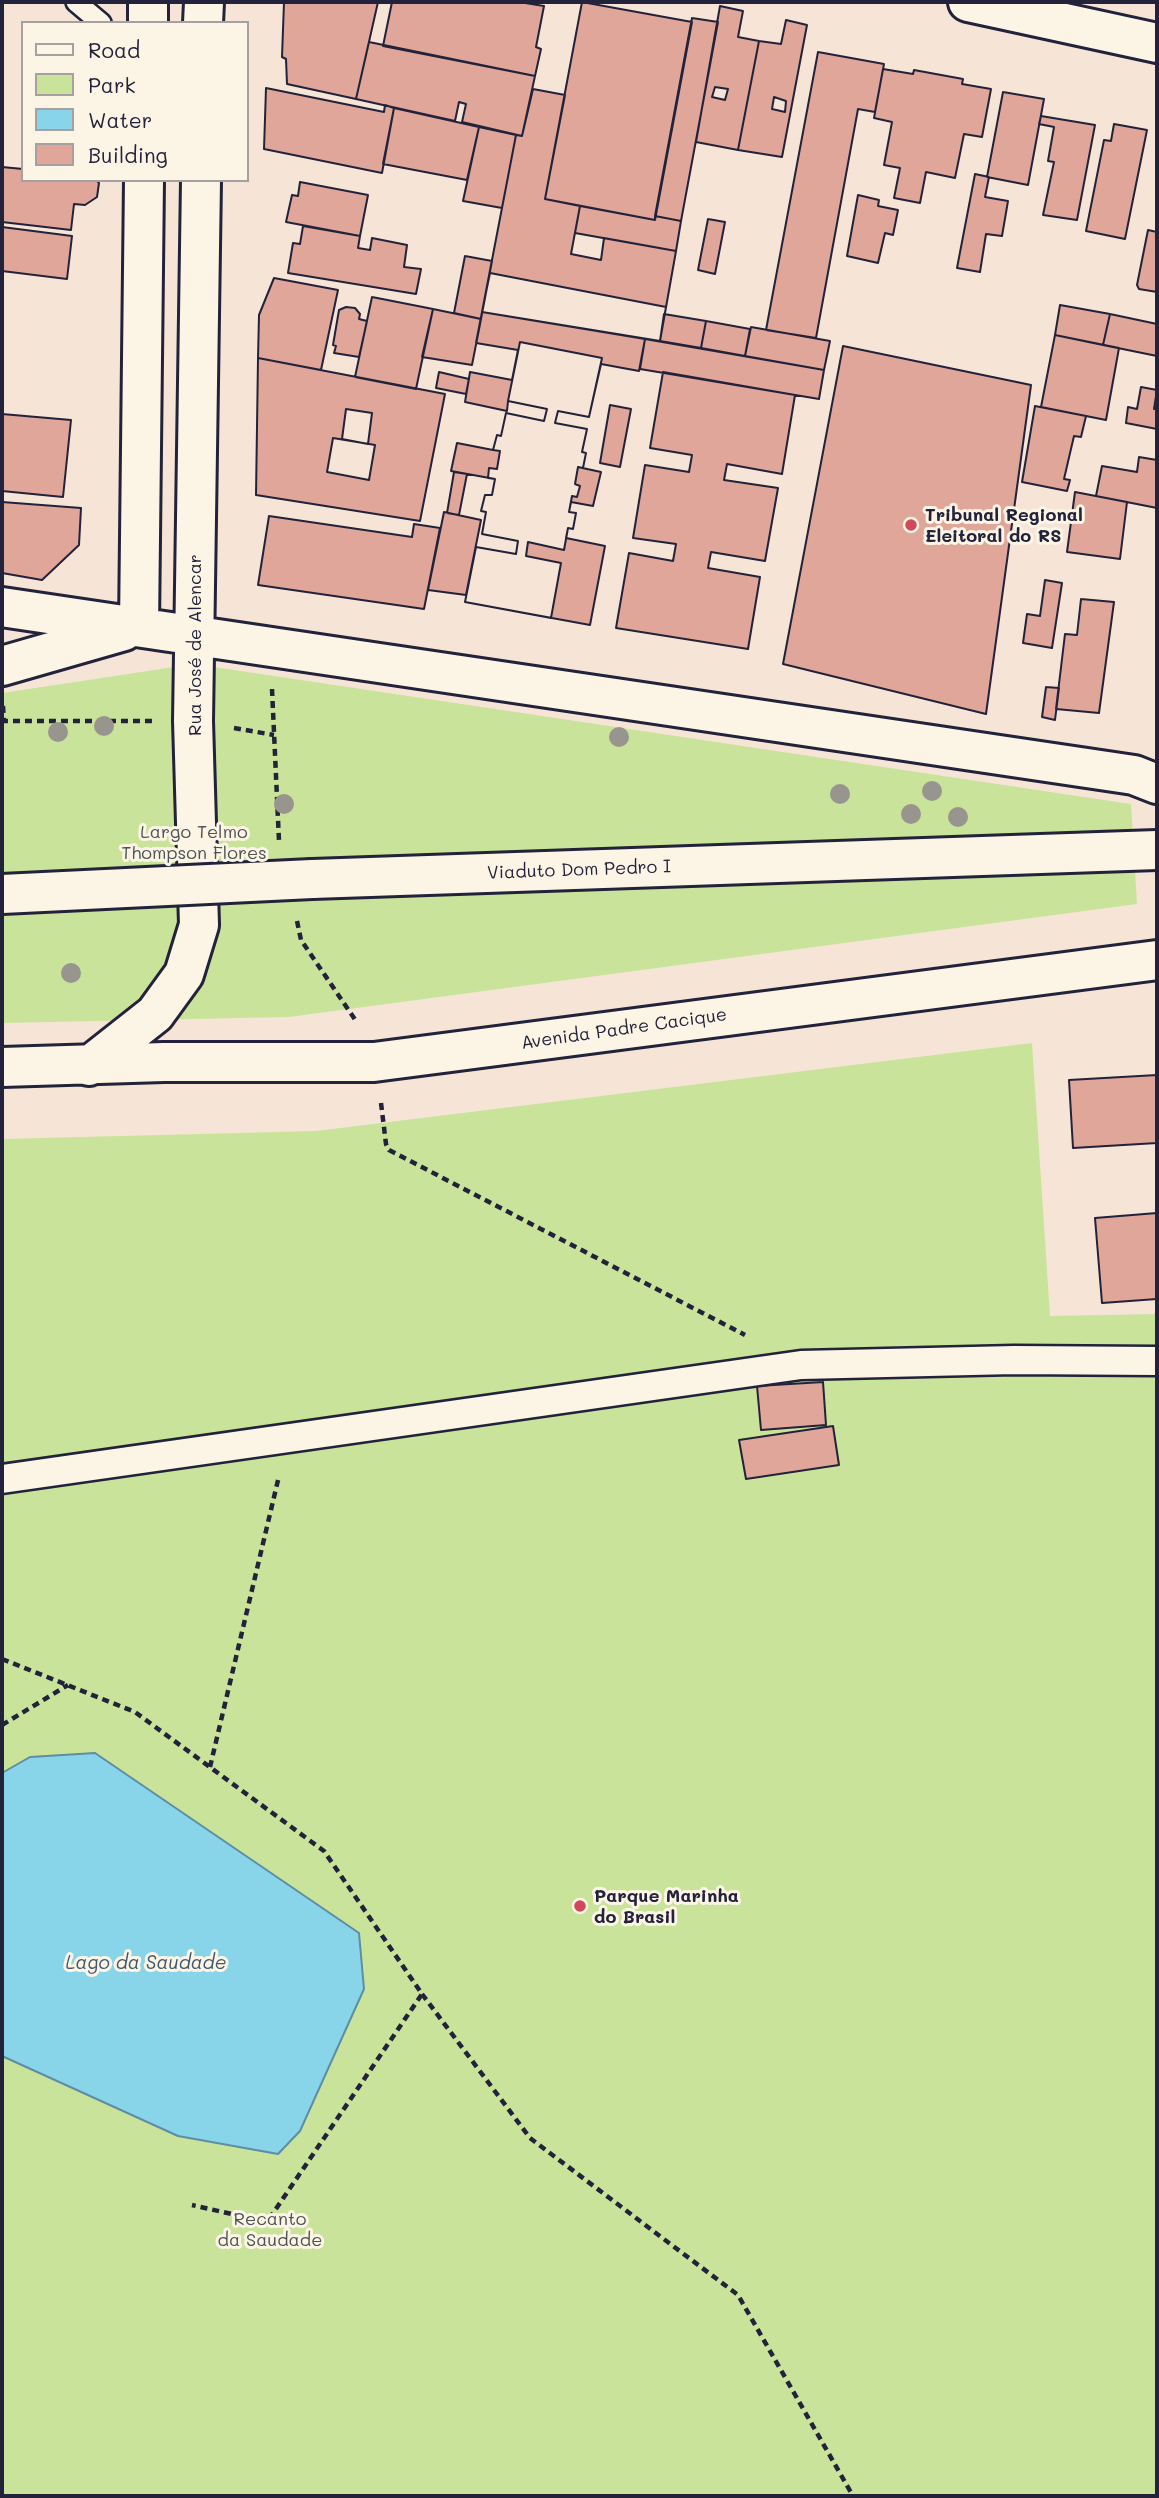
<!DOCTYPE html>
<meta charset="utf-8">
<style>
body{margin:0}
#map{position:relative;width:1159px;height:2498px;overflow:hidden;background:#f6e5d6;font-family:Mali,sans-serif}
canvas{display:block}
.frame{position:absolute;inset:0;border:4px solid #22223b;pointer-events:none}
.legend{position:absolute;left:21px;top:21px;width:228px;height:161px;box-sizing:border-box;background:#fcf5e5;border:2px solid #a5a1a1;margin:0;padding:9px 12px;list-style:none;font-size:21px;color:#22223b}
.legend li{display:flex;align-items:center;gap:14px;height:35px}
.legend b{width:35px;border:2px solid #a5a1a1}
</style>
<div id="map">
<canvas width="1159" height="2498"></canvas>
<div class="frame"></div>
<ul class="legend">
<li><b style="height:9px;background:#fcf5e5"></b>Road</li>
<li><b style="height:19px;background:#c9e49a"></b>Park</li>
<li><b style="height:19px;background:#88d4e8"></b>Water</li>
<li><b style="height:19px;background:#dfa699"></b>Building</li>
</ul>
</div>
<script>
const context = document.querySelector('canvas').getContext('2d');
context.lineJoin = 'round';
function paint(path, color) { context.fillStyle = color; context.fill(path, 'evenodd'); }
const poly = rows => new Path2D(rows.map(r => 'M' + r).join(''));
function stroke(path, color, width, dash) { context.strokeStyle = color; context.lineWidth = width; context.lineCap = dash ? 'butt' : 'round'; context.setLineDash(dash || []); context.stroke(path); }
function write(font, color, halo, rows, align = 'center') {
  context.font = font + ' Mali,sans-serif'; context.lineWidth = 6; context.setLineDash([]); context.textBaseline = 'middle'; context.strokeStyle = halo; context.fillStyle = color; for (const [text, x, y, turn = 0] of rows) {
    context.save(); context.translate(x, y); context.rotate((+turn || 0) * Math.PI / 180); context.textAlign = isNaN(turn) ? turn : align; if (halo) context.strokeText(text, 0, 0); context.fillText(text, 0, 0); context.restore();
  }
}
paint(poly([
 [194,664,1131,804,1137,904,289,1017,2,1023,2,693],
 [1032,1043,1050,1316,1157,1314,1157,2496,2,2496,2,1139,316,1131]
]), '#c9e49a');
const water = poly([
 [95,1753,359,1933,364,1989,300,2131,278,2154,178,2136,2,2056,2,1773,30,1757,95,1753]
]);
paint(water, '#88d4e8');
stroke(water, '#5f8da3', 2);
const building = poly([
 [284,2,378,2,356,99,287,84,286,59,282,57,284,2],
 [392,2,519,2,544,6,536,47,541,49,535,76,383,46,392,2],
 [582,2,692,22,655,220,545,199,582,2],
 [720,6,743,11,738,37,759,41,738,150,696,142,720,6],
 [715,87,728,89,725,100,712,97,715,87],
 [692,18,718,22,681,221,655,216,692,18],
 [786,20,807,25,782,157,738,150,759,41,781,44,786,20],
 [774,97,786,101,785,112,772,109,774,97],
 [369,42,535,76,522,136,462,122,466,104,459,102,455,121,356,99,369,42],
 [818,52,884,64,875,112,858,109,816,338,766,330,818,52],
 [883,69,913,74,914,70,963,79,962,84,991,89,982,137,964,134,955,178,926,172,920,203,894,198,900,168,884,165,892,122,874,118,883,69],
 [266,88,384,112,385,105,394,108,382,173,264,149,266,88],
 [533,89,565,95,545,199,580,206,571,254,601,260,604,238,676,251,660,341,482,312,516,135,522,136,533,89],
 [1003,92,1044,99,1028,185,987,177,1003,92],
 [394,108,479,127,467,180,383,164,394,108],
 [1041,116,1095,125,1077,220,1043,215,1054,162,1048,161,1054,127,1039,124,1041,116],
 [1114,124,1147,130,1125,239,1086,231,1104,140,1111,141,1114,124],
 [479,127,516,135,502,208,463,201,479,127],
 [2,167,23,169,23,180,96,180,99,183,97,197,85,205,74,204,71,230,2,222,2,167],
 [975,174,989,177,985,197,1008,201,1002,236,986,234,980,272,957,268,975,174],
 [300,182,368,195,360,236,286,222,292,195,298,196,300,182],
 [858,195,879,200,878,206,898,210,893,235,885,233,878,263,847,256,858,195],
 [580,206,655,220,655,216,681,221,676,251,575,233,580,206],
 [708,219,725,222,715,274,698,270,708,219],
 [303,226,360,236,358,248,370,250,372,238,407,245,404,267,421,269,416,294,288,273,293,243,300,244,303,226],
 [2,227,72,236,67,279,2,271,2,227],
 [1148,230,1157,232,1157,292,1139,289,1137,285,1148,230],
 [465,256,492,261,481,319,454,313,465,256],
 [490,273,666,307,660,341,482,312,490,273],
 [274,278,338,290,321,370,258,358,259,315,274,278],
 [372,297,433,309,416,389,355,377,372,297],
 [1060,305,1110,314,1103,345,1055,335,1060,305],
 [346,307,355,308,360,314,359,319,367,321,359,357,334,353,336,346,333,345,339,310,346,307],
 [433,309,481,319,472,365,422,357,433,309],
 [482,312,645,339,639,371,601,364,589,417,558,411,555,423,587,429,582,452,586,453,583,468,578,467,601,472,593,506,571,502,569,512,576,513,573,529,568,528,566,538,605,546,590,625,465,602,476,547,516,554,518,541,482,534,486,512,481,511,485,495,492,495,495,479,451,471,457,443,493,450,497,435,501,436,506,413,544,421,547,409,508,401,507,411,465,402,470,372,512,380,518,350,476,343,482,312],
 [664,314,706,321,701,348,660,341,664,314],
 [1110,314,1157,324,1157,356,1103,345,1110,314],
 [706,321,750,329,745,356,701,348,706,321],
 [751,327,830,341,824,370,745,356,751,327],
 [1055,335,1119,348,1106,420,1041,407,1055,335],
 [645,339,824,370,819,399,640,369,645,339],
 [520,342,602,358,589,417,558,411,555,423,587,429,582,452,586,453,583,468,578,467,575,484,580,486,577,497,572,496,569,512,576,513,573,529,568,528,564,550,528,542,526,556,561,563,551,618,465,602,476,547,516,554,518,541,482,534,486,512,481,511,485,495,492,495,495,479,488,478,489,468,497,469,500,451,493,450,497,435,501,436,506,413,544,421,547,409,508,401,520,342],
 [843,346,1031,385,986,714,783,664,843,346],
 [258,358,445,394,420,521,256,495,258,358],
 [346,409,372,413,368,444,342,439,346,409],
 [439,372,469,379,466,394,436,388,439,372],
 [663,372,795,395,782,474,727,464,724,480,778,488,765,561,711,552,708,568,760,577,748,649,616,628,629,553,673,561,676,544,633,538,645,465,689,472,692,455,650,448,663,372],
 [1141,387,1157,390,1154,409,1157,409,1157,429,1126,423,1128,407,1137,409,1141,387],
 [610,405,631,409,620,467,600,463,610,405],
 [1035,406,1086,416,1081,437,1074,436,1064,479,1070,480,1067,491,1022,482,1035,406],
 [2,414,71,420,63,497,2,491,2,414],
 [333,438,375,445,369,480,327,472,333,438],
 [1139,457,1157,460,1157,508,1096,496,1102,466,1137,472,1139,457],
 [454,472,467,474,459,515,447,513,454,472],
 [1075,492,1127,502,1120,559,1067,552,1075,492],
 [2,502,81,508,79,545,42,580,2,573,2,502],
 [444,512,481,520,466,595,428,590,444,512],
 [269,516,412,537,414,524,440,528,424,609,258,585,269,516],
 [1045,580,1062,583,1052,648,1023,643,1027,614,1040,616,1045,580],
 [1081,599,1114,602,1099,713,1056,709,1065,634,1077,635,1081,599],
 [1046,687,1059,688,1055,720,1042,717,1046,687],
 [1157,1075,1157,1143,1073,1148,1069,1080,1157,1075],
 [1157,1213,1157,1299,1102,1303,1095,1218,1157,1213],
 [823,1382,826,1425,761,1430,757,1386,823,1382],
 [833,1426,839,1465,746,1479,739,1440,833,1426]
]);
paint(building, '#dfa699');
stroke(building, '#22223b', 2);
const service = poly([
 [76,2,101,23]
]);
const pedestrian = poly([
 [2,1479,801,1365,1014,1360,1157,1361]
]);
const minor = poly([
 [968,2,1157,43]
]);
const secondary = poly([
 [148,23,148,2],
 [203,23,204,2],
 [2,607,1134,775,1157,784],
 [139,627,144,180],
 [2,666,124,631],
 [312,879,1157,850],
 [89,1066,155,1014,184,974,199,925,193,721,201,180],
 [2,1067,164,1062,374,1062,1157,960]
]);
stroke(service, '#22223b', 24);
stroke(pedestrian, '#22223b', 33);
stroke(minor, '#22223b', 44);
stroke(secondary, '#22223b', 44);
stroke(poly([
 [272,689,279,841],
 [3,706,4,721,152,721],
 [234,728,274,735],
 [297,921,301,940,356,1021],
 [381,1103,386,1144,389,1150,745,1335],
 [2,1659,135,1712,324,1851,422,1994,267,2222,192,2205],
 [2,1725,68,1685],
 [210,1767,279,1476],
 [422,1994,530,2138,738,2295,853,2496]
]), '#22223b', 4.5, [7, 5]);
stroke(service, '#fcf5e5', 19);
stroke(pedestrian, '#fcf5e5', 28);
stroke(minor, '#fcf5e5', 38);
stroke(secondary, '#fcf5e5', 38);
const secondaryBridge = poly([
 [2,894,312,879]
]);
stroke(secondaryBridge, '#22223b', 44, []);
stroke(secondaryBridge, '#fcf5e5', 38);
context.fillStyle = '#98948e';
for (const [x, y] of [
 [104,726],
 [58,732],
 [619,737],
 [932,791],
 [840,794],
 [284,804],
 [911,814],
 [958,817],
 [71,973]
]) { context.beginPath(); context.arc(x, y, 10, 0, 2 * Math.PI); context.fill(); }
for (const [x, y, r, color] of [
 [911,525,7,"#d1495b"],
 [580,1906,7,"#d1495b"]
]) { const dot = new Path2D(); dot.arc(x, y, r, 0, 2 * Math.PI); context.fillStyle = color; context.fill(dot); stroke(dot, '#fcf5e5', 2.5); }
write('bold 18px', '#22223b', '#fcf5e5', [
 ["Tribunal Regional",925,515],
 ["Eleitoral do RS",925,536],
 ["Parque Marinha",594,1896],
 ["do Brasil",594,1917]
], 'left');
write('18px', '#22223b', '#fcf5e5', [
 ["Rua José de Alencar",195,645,-90],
 ["Viaduto Dom Pedro I",579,870,-2],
 ["Avenida Padre Cacique",624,1029,-8]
]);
write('18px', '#4c5253', '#fcf5e5', [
 ["Largo Telmo",194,832],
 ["Thompson Flores",194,853],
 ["Recanto",270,2219],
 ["da Saudade",270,2240]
]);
write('italic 19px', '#41576f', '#fcf5e5', [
 ["Lago da Saudade",146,1963]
]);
</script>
